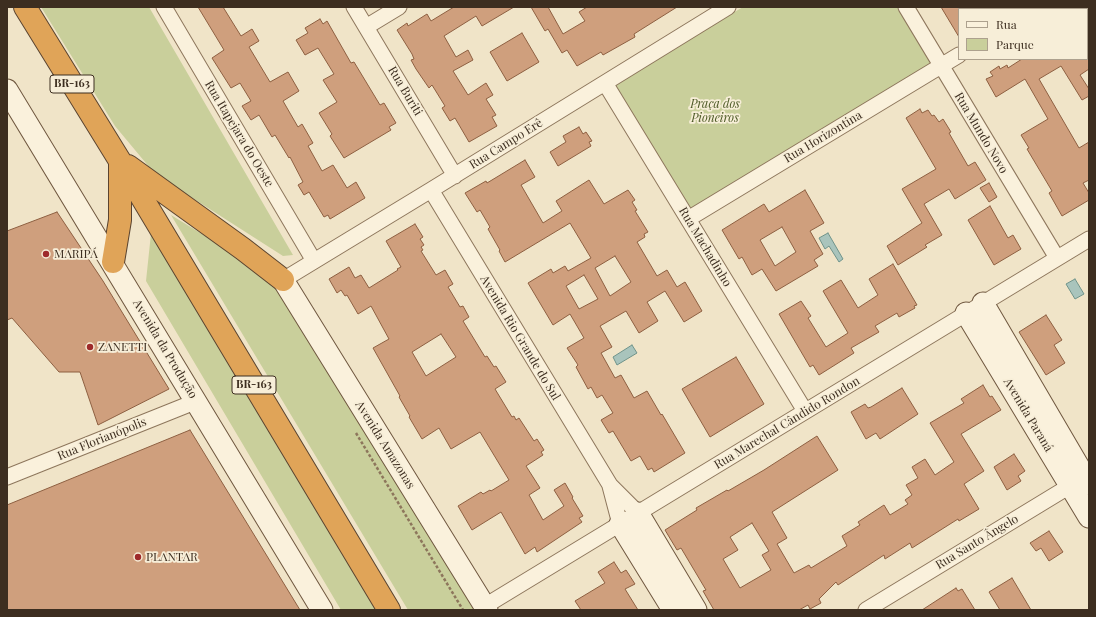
<!DOCTYPE html>
<meta charset="utf-8">
<style>
body{margin:0}
#map{position:relative;width:1096px;height:617px;overflow:hidden;background:#f0e4c8;font-family:"Playfair Display",serif}
canvas{display:block}
.frame{position:absolute;inset:0;border:8px solid #3d2e20;pointer-events:none}
.legend{position:absolute;left:958px;top:8px;width:130px;height:52px;box-sizing:border-box;background:#f7eed8;border:1px solid #ada18e;margin:0;padding:5px 7px;list-style:none;font-size:12px;color:#3d2e20}
.legend li{display:flex;align-items:center;gap:8px;height:20px}
.legend b{width:20px;border:1px solid #ada18e}
</style>
<div id="map">
<canvas width="1096" height="617"></canvas>
<div class="frame"></div>
<ul class="legend">
<li><b style="height:5px;background:#faf1dc"></b>Rua</li>
<li><b style="height:11px;background:#c9cf9b"></b>Parque</li>
</ul>
</div>
<script>
const context = document.querySelector('canvas').getContext('2d');
context.lineJoin = 'round';
function paint(path, color) { context.fillStyle = color; context.fill(path, 'evenodd'); }
const poly = rows => new Path2D(rows.map(r => 'M' + r).join(''));
function stroke(path, color, width, dash) { context.strokeStyle = color; context.lineWidth = width; context.lineCap = dash ? 'butt' : 'round'; context.setLineDash(dash || []); context.stroke(path); }
function write(font, color, halo, rows, align = 'center') {
  context.font = font + ' "Playfair Display",serif'; context.lineWidth = 3.5; context.setLineDash([]); context.textBaseline = 'middle'; context.strokeStyle = halo; context.fillStyle = color; for (const [text, x, y, turn = 0] of rows) {
    context.save(); context.translate(x, y); context.rotate((+turn || 0) * Math.PI / 180); context.textAlign = isNaN(turn) ? turn : align; if (halo) context.strokeText(text, 0, 0); context.fillText(text, 0, 0); context.restore();
  }
}
paint(poly([
 [41,7,149,7,293,255,283,256,155,174,115,126],
 [743,7,902,7,937,65,689,214,611,85],
 [171,215,246,261,274,283,474,610,408,610],
 [152,224,377,610,341,610,146,281]
]), '#c9cf9b');
const water = poly([
 [828,233,843,259,839,262,829,246,825,249,819,238,828,233],
 [1075,279,1084,294,1075,299,1066,284,1075,279],
 [632,345,637,353,617,365,613,357,632,345]
]);
paint(water, '#a9c4bc');
stroke(water, '#6f938a', 1);
const building = poly([
 [198,7,223,7,241,36,252,29,259,41,249,47,270,82,288,72,299,91,283,101,298,127,302,124,313,143,308,146,322,171,333,165,347,188,356,182,365,198,330,219,328,215,324,217,309,192,304,195,298,185,303,182,290,157,289,158,275,135,272,137,259,115,251,120,242,106,251,101,240,83,231,88,212,58,224,50,198,7],
 [454,7,514,7,482,26,476,16,444,36,456,57,468,50,473,60,453,71,468,95,486,83,493,95,486,99,496,115,492,117,497,126,469,142,455,118,450,121,442,108,445,106,432,85,429,88,416,69,411,60,414,59,412,54,397,30,407,23,408,26,427,14,431,21,454,7],
 [531,7,548,7,563,34,585,21,579,12,587,7,677,7,634,34,635,37,603,55,601,52,577,66,567,50,562,53,548,29,545,31,531,7],
 [941,7,959,7,959,37,941,7],
 [320,19,323,24,327,21,351,63,354,62,380,105,384,103,396,123,389,127,391,130,344,158,330,136,332,134,319,113,337,102,323,80,334,74,318,48,305,55,296,40,308,33,305,28,320,19],
 [522,33,539,62,507,81,490,52,522,33],
 [1022,59,1089,59,1089,69,1080,75,1089,89,1089,96,1082,100,1061,66,1039,79,1079,148,1089,142,1089,180,1083,183,1089,193,1089,200,1062,216,1049,193,1052,191,1027,149,1029,148,1021,135,1048,119,1025,79,996,97,986,79,993,76,990,72,999,66,1000,69,1007,65,1008,68,1022,59],
 [920,109,922,113,928,110,932,116,934,115,939,122,943,119,951,132,949,133,968,166,975,162,986,180,955,199,949,189,924,204,942,235,925,245,927,247,898,265,887,246,922,223,902,189,936,169,906,118,920,109],
 [579,127,583,134,586,132,592,141,589,142,591,146,558,166,550,152,566,142,563,136,579,127],
 [525,160,535,177,521,185,543,223,562,211,556,201,589,180,604,204,628,190,635,200,632,202,637,210,635,211,648,232,644,234,645,237,637,242,657,276,667,270,677,287,685,282,702,311,684,322,665,291,647,302,658,321,639,333,626,311,600,326,612,347,601,353,615,378,621,375,634,398,647,391,661,415,662,414,685,453,654,472,652,468,648,470,640,456,631,461,613,431,609,433,601,420,613,413,602,395,597,398,591,387,588,389,576,367,578,365,567,348,584,338,570,314,553,325,528,283,551,269,553,273,565,266,568,271,591,258,570,223,505,262,499,251,500,250,488,229,490,227,480,210,477,212,465,193,486,181,487,183,525,160],
 [615,256,631,282,610,296,595,268,615,256],
 [584,275,598,299,579,309,566,286,584,275],
 [989,183,997,197,989,202,980,188,989,183],
 [805,190,824,223,810,231,823,254,814,260,818,266,776,291,762,269,752,275,742,257,739,259,722,230,764,204,769,212,805,190],
 [782,227,796,252,775,266,760,240,782,227],
 [990,206,1008,238,1013,235,1021,249,994,265,968,220,990,206],
 [57,212,103,281,169,389,98,425,80,372,59,372,12,318,7,320,7,231,57,212],
 [415,224,423,237,420,239,424,245,421,247,423,250,421,251,436,275,445,270,453,284,448,287,460,307,463,306,469,317,463,321,485,357,487,356,494,367,496,366,506,382,495,389,512,417,514,416,516,420,519,418,534,441,537,439,544,450,541,452,543,455,526,466,540,488,529,495,543,520,564,506,554,490,565,483,573,497,572,498,583,516,579,518,582,522,537,552,535,547,525,554,501,512,472,530,458,506,481,492,483,494,490,490,491,491,509,480,480,432,451,449,439,428,422,439,409,417,410,416,399,397,400,396,373,348,389,339,371,306,358,314,347,295,345,296,341,290,337,293,329,279,349,267,355,278,361,275,369,288,398,270,397,269,401,267,386,241,415,224],
 [441,334,456,357,426,376,412,352,441,334],
 [893,264,917,305,914,306,915,308,899,317,897,313,875,326,879,332,851,348,854,353,819,375,813,365,810,367,779,314,801,301,811,316,808,318,826,347,848,333,823,291,841,280,858,308,878,295,869,279,893,264],
 [1046,315,1062,340,1054,345,1065,363,1046,375,1019,332,1046,315],
 [736,357,764,404,710,437,682,389,736,357],
 [983,385,990,397,992,396,1001,410,961,434,984,471,964,484,979,509,959,521,958,519,912,548,910,543,885,559,884,555,838,585,836,582,819,599,821,603,810,609,808,605,799,610,714,610,703,591,706,590,681,548,677,550,665,530,697,510,696,508,727,490,728,491,764,470,817,436,838,470,772,512,787,538,777,544,794,573,809,565,811,568,847,546,842,536,860,525,858,522,884,505,890,515,908,504,905,500,912,495,906,485,918,478,912,467,925,459,935,475,954,462,930,423,964,403,961,399,983,385],
 [752,523,769,551,762,555,771,570,740,588,723,559,738,550,730,537,752,523],
 [902,388,918,414,880,439,876,433,866,439,851,412,865,404,868,408,871,407,902,388],
 [190,430,300,610,7,610,7,505,190,430],
 [1014,454,1025,471,1018,476,1021,481,1007,490,994,467,1014,454],
 [1049,531,1063,552,1049,561,1041,548,1036,551,1030,543,1049,531],
 [614,562,621,573,626,570,635,584,625,589,638,610,581,610,575,601,605,583,598,572,614,562],
 [1012,578,1031,610,1000,610,989,592,1012,578],
 [956,588,958,591,962,589,975,610,922,610,956,588]
]);
paint(building, '#cf9f7d');
stroke(building, '#8d5f41', 1);
const street = poly([
 [164,7,314,261],
 [354,7,455,176],
 [906,7,1057,258],
 [1035,9,1038,7],
 [366,27,399,7],
 [605,83,805,411],
 [431,190,610,485,638,513],
 [688,219,959,55],
 [283,280,431,190,728,7],
 [7,477,197,401],
 [610,486,620,524],
 [485,606,1089,239],
 [866,610,1078,481]
]);
const secondary = poly([
 [7,90,322,610],
 [283,280,487,610],
 [983,303,1089,484],
 [966,313,1089,517],
 [638,513,696,610],
 [620,524,673,610]
]);
const highway = poly([
 [25,7,120,161,389,610],
 [128,166,243,249,283,280],
 [113,262,120,220,120,162]
]);
stroke(street, '#8d765c', 17);
stroke(secondary, '#6f573f', 23);
stroke(highway, '#5b4430', 24);
stroke(poly([
 [356,433,463,610]
]), '#8d765c', 2.5, [3, 2]);
stroke(street, '#faf1dc', 15);
stroke(secondary, '#faf1dc', 21);
stroke(highway, '#e0a458', 22);
for (const [x, y, r, color] of [
 [46,254,4,"#9e2a2b"],
 [90,347,4,"#9e2a2b"],
 [138,557,4,"#9e2a2b"]
]) { const dot = new Path2D(); dot.arc(x, y, r, 0, 2 * Math.PI); context.fillStyle = color; context.fill(dot); stroke(dot, '#f7eed8', 1.5); }
for (const [x, y, w] of [
 [72,84,44],
 [254,385,44]
]) { const box = new Path2D(); box.roundRect(x - w / 2, y - 9, w, 18, 3); context.fillStyle = '#f7eed8'; context.fill(box); stroke(box, '#3d2e20', 1); }
write('bold 11px', '#3d2e20', null, [
 ["BR-163",72,84],
 ["BR-163",254,385]
]);
write('12px', '#3d2e20', '#f7eed8', [
 ["Rua Buriti",405,91,59],
 ["Rua Mundo Novo",981,133,59],
 ["Rua Itapejara do Oeste",239,134,59],
 ["Rua Horizontina",823,137,-31],
 ["Rua Campo Erê",506,144,-32],
 ["Rua Machadinho",705,247,59],
 ["Avenida Rio Grande do Sul",520,338,59],
 ["Avenida da Produção",165,349,59],
 ["Avenida Paraná",1028,415,59],
 ["Rua Marechal Cândido Rondon",787,423,-31],
 ["Rua Florianópolis",102,439,-22],
 ["Avenida Amazonas",385,445,58],
 ["Rua Santo Ângelo",977,542,-31]
]);
write('italic 12px', '#4d5a26', '#f7eed8', [
 ["Praça dos",715,104],
 ["Pioneiros",715,118]
]);
write('12px', '#3d2e20', '#f7eed8', [
 ["MARIPÁ",54,254],
 ["ZANETTI",98,347],
 ["PLANTAR",146,557]
], 'left');
</script>
